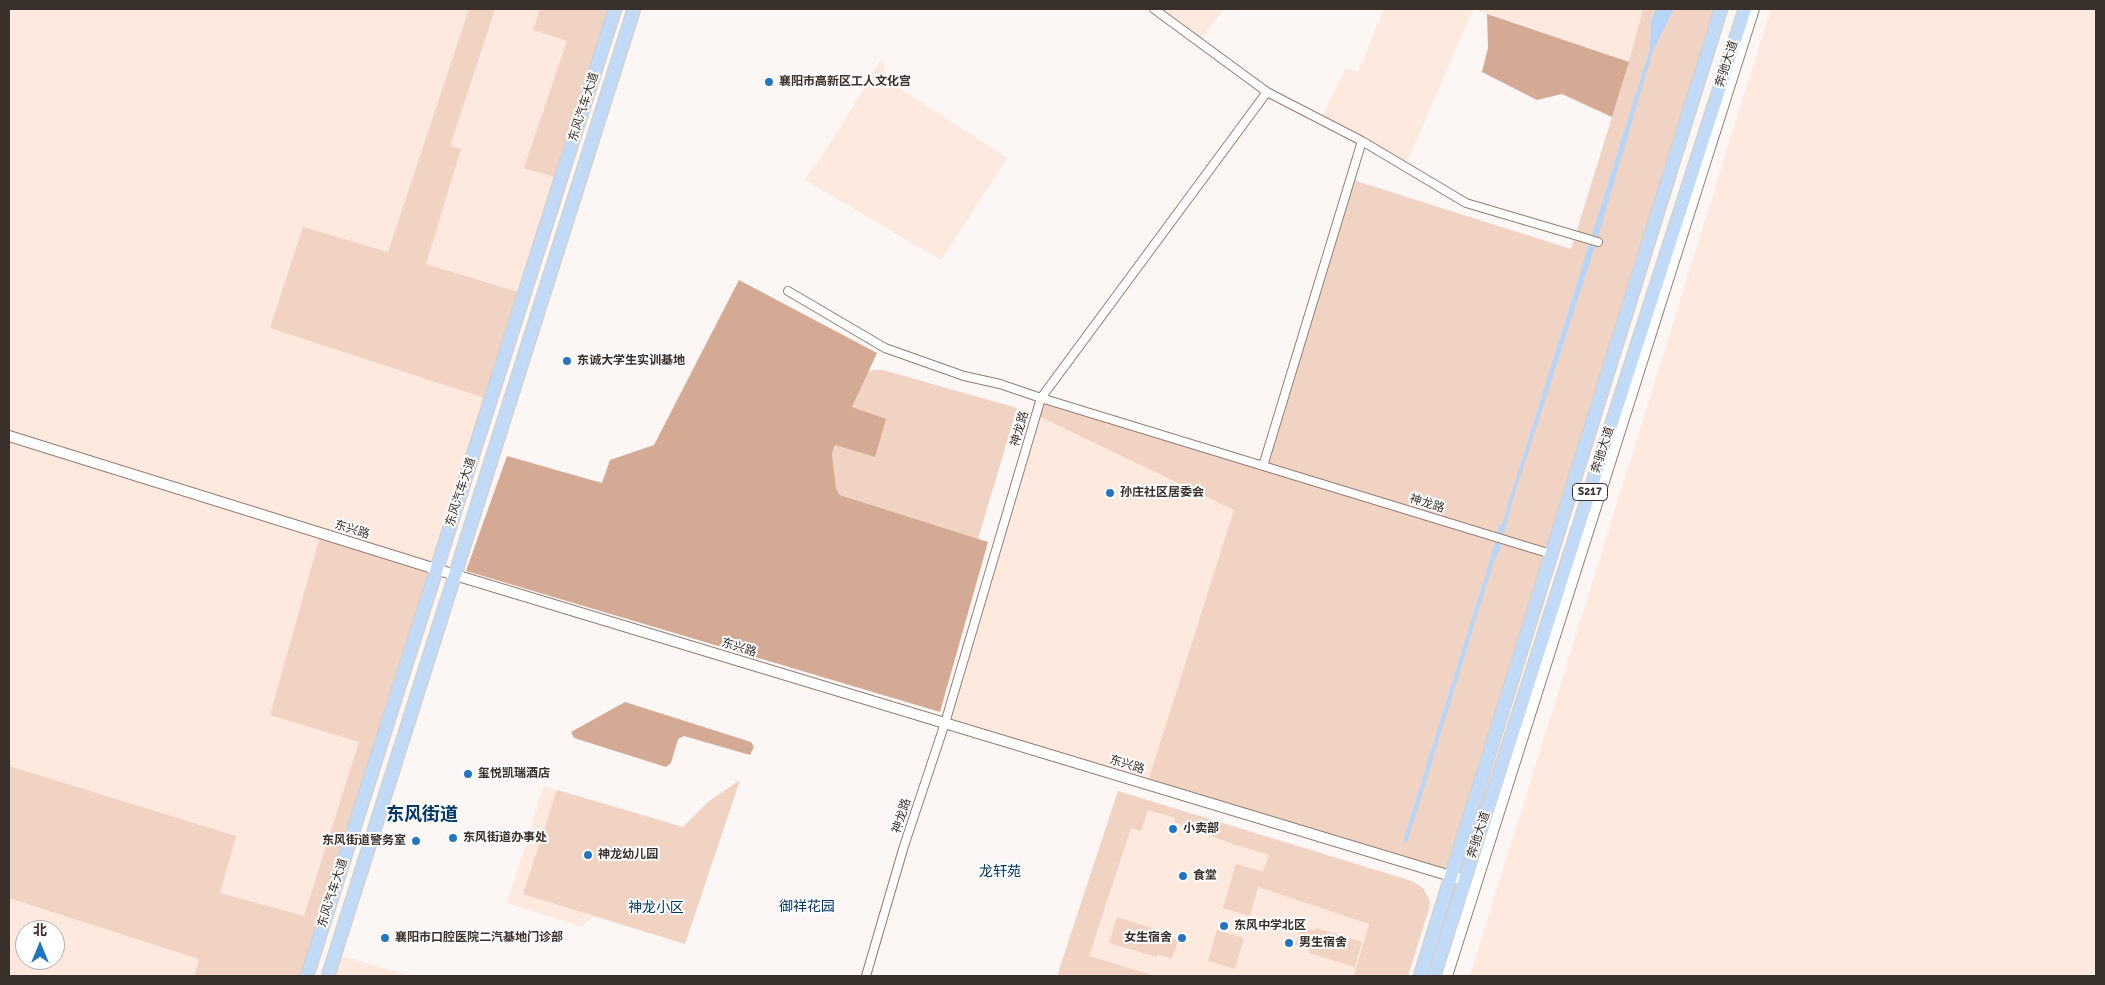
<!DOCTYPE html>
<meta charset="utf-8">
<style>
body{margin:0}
#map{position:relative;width:2105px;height:985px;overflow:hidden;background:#fcf7f4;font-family:Signika,"Noto Sans SC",sans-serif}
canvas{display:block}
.frame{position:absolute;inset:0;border:10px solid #3a302b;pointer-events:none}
.north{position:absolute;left:15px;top:920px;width:50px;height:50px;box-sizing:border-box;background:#fff;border:1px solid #b0acaa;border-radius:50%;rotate:0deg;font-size:14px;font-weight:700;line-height:20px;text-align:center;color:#3a302b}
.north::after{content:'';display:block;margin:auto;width:18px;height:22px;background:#2375c4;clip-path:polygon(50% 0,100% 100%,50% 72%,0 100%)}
</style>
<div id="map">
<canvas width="2105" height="985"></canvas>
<div class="frame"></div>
<div class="north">北</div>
</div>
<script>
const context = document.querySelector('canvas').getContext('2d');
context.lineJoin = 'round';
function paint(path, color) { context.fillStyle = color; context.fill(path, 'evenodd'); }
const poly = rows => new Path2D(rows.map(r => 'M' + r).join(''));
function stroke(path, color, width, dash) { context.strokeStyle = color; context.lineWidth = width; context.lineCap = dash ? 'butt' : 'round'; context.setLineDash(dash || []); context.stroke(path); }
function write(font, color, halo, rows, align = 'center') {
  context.font = font + ' Signika,"Noto Sans SC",sans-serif'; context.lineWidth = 4; context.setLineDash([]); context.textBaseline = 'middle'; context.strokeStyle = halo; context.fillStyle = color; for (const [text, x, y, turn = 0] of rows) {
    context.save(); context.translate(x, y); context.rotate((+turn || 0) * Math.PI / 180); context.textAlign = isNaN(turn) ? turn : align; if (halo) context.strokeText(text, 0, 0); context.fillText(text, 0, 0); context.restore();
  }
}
paint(poly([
 [9,9,615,9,307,976,9,976],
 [25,930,55,930,55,960,25,960],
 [1154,9,1224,9,1199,42],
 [1384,9,1643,9,1629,62,1473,9,1405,167,1320,120,1346,68,1358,72],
 [1771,9,2096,9,2096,976,1470,976],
 [881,59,887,80,1007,158,941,260,805,180,837,133],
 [1039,417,1234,510,1147,784,945,723],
 [544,786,683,827,582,927,507,903],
 [1118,791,1389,875,1359,976,1057,976],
 [342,956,412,976,335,976]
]), '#fee9df');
paint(poly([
 [469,9,495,9,450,146,461,149,426,264,524,294,491,400,270,328,303,227,388,252],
 [540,9,615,9,561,179,524,168,567,41,533,30],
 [1643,9,1721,9,1451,876,1147,784,1234,510,1036,415,1041,398,1263,466,1350,179,1571,249,1627,69],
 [874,370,883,370,1017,408,978,539,847,497,841,495,836,489,830,458,836,445,875,457,852,407,867,373],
 [321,533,436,569,307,976,194,976,199,959,9,898,9,766,236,836,220,893,304,916,359,742,270,715],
 [740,780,685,944,523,894,557,790,683,827,708,802],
 [1118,791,1412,881,1423,888,1430,901,1429,909,1408,976,1354,976,1369,924,1258,887,1250,916,1223,908,1236,864,1263,872,1269,855,1233,844,1174,822,1175,818,1148,810,1141,831,1131,828,1089,956,1155,976,1057,976],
 [1117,917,1164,932,1163,936,1178,940,1172,959,1158,954,1157,957,1109,943],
 [1301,926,1315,931,1316,928,1362,942,1355,967,1309,953,1310,950,1295,945],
 [1217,930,1244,938,1235,969,1208,961]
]), '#f1d3c4');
paint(poly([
 [1487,14,1629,62,1612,117,1562,94,1537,100,1482,72,1488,48],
 [739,280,877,353,852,407,886,419,875,457,835,445,832,454,836,489,840,495,988,542,940,712,466,571,507,456,602,483,610,460,654,445],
 [625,702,751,742,754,747,750,755,684,736,678,739,671,763,666,767,574,738,571,732]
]), '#d5aa94');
paint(poly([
 [1656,9,1674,9,1653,51,1598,237,1514,496,1499,552,1495,558,1407,843,1403,842,1491,557,1499,528,1498,526,1502,524,1650,49,1651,21]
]), '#b6d5f8');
const minor = poly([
 [1154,9,1267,92,1362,141],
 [788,291,885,348,964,376,1000,384,1041,398,1267,92],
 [1263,466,1362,141,1466,203,1598,242],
 [866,976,904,846,945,723,1041,398,1551,554]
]);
const tertiary = poly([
 [9,436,455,575,1464,880],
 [1447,976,1754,9]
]);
const primary = poly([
 [307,976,615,9],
 [328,976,634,9],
 [1420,976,1721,9],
 [1434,976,1745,9]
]);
stroke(minor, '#947d71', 10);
stroke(tertiary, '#947d71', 12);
stroke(primary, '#d4d1d0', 15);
stroke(minor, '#fff', 8);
stroke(tertiary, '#fff', 10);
stroke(primary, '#c0daf8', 12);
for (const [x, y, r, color] of [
 [769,82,5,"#2375c4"],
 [567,361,5,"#2375c4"],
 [1110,493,5,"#2375c4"],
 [468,774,5,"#2375c4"],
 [1173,829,5,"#2375c4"],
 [453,838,5,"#2375c4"],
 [416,841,5,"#2375c4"],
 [588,855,5,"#2375c4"],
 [1183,876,5,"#2375c4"],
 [1224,926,5,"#2375c4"],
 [385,938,5,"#2375c4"],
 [1182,938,5,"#2375c4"],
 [1289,943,5,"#2375c4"]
]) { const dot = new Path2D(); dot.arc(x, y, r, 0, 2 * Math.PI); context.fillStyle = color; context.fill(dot); stroke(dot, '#fff', 2); }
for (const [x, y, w] of [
 [1590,492,35]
]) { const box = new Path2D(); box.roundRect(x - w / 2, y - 8.5, w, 17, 4); context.fillStyle = '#fff'; context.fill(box); stroke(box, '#3a302b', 1); }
write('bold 11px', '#3a302b', null, [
 ["S217",1590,492]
]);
write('12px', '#3a302b', '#fff', [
 ["奔驰大道",1727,64,-72],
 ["东风汽车大道",584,107,-72],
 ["神龙路",1020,429,-74],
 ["奔驰大道",1603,450,-72],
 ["东风汽车大道",461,492,-72],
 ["神龙路",1427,504,17],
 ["东兴路",352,530,17],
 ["东兴路",739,648,17],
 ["东兴路",1127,765,17],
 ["神龙路",902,816,-72],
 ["奔驰大道",1479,835,-72],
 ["东风汽车大道",333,893,-72]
]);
write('bold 12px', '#3a302b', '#fff', [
 ["襄阳市高新区工人文化宫",779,82],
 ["东诚大学生实训基地",577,361],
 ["孙庄社区居委会",1120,493],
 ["玺悦凯瑞酒店",478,774],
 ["小卖部",1183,829],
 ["东风街道办事处",463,838],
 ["东风街道警务室",406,841,"right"],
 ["神龙幼儿园",598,855],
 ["食堂",1193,876],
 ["东风中学北区",1234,926],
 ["襄阳市口腔医院二汽基地门诊部",395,938],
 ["女生宿舍",1172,938,"right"],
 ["男生宿舍",1299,943]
], 'left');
write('14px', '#003667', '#fff', [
 ["龙轩苑",1000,872],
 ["御祥花园",807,907],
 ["神龙小区",656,908]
]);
write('bold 18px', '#003667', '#fff', [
 ["东风街道",422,815]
]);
</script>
